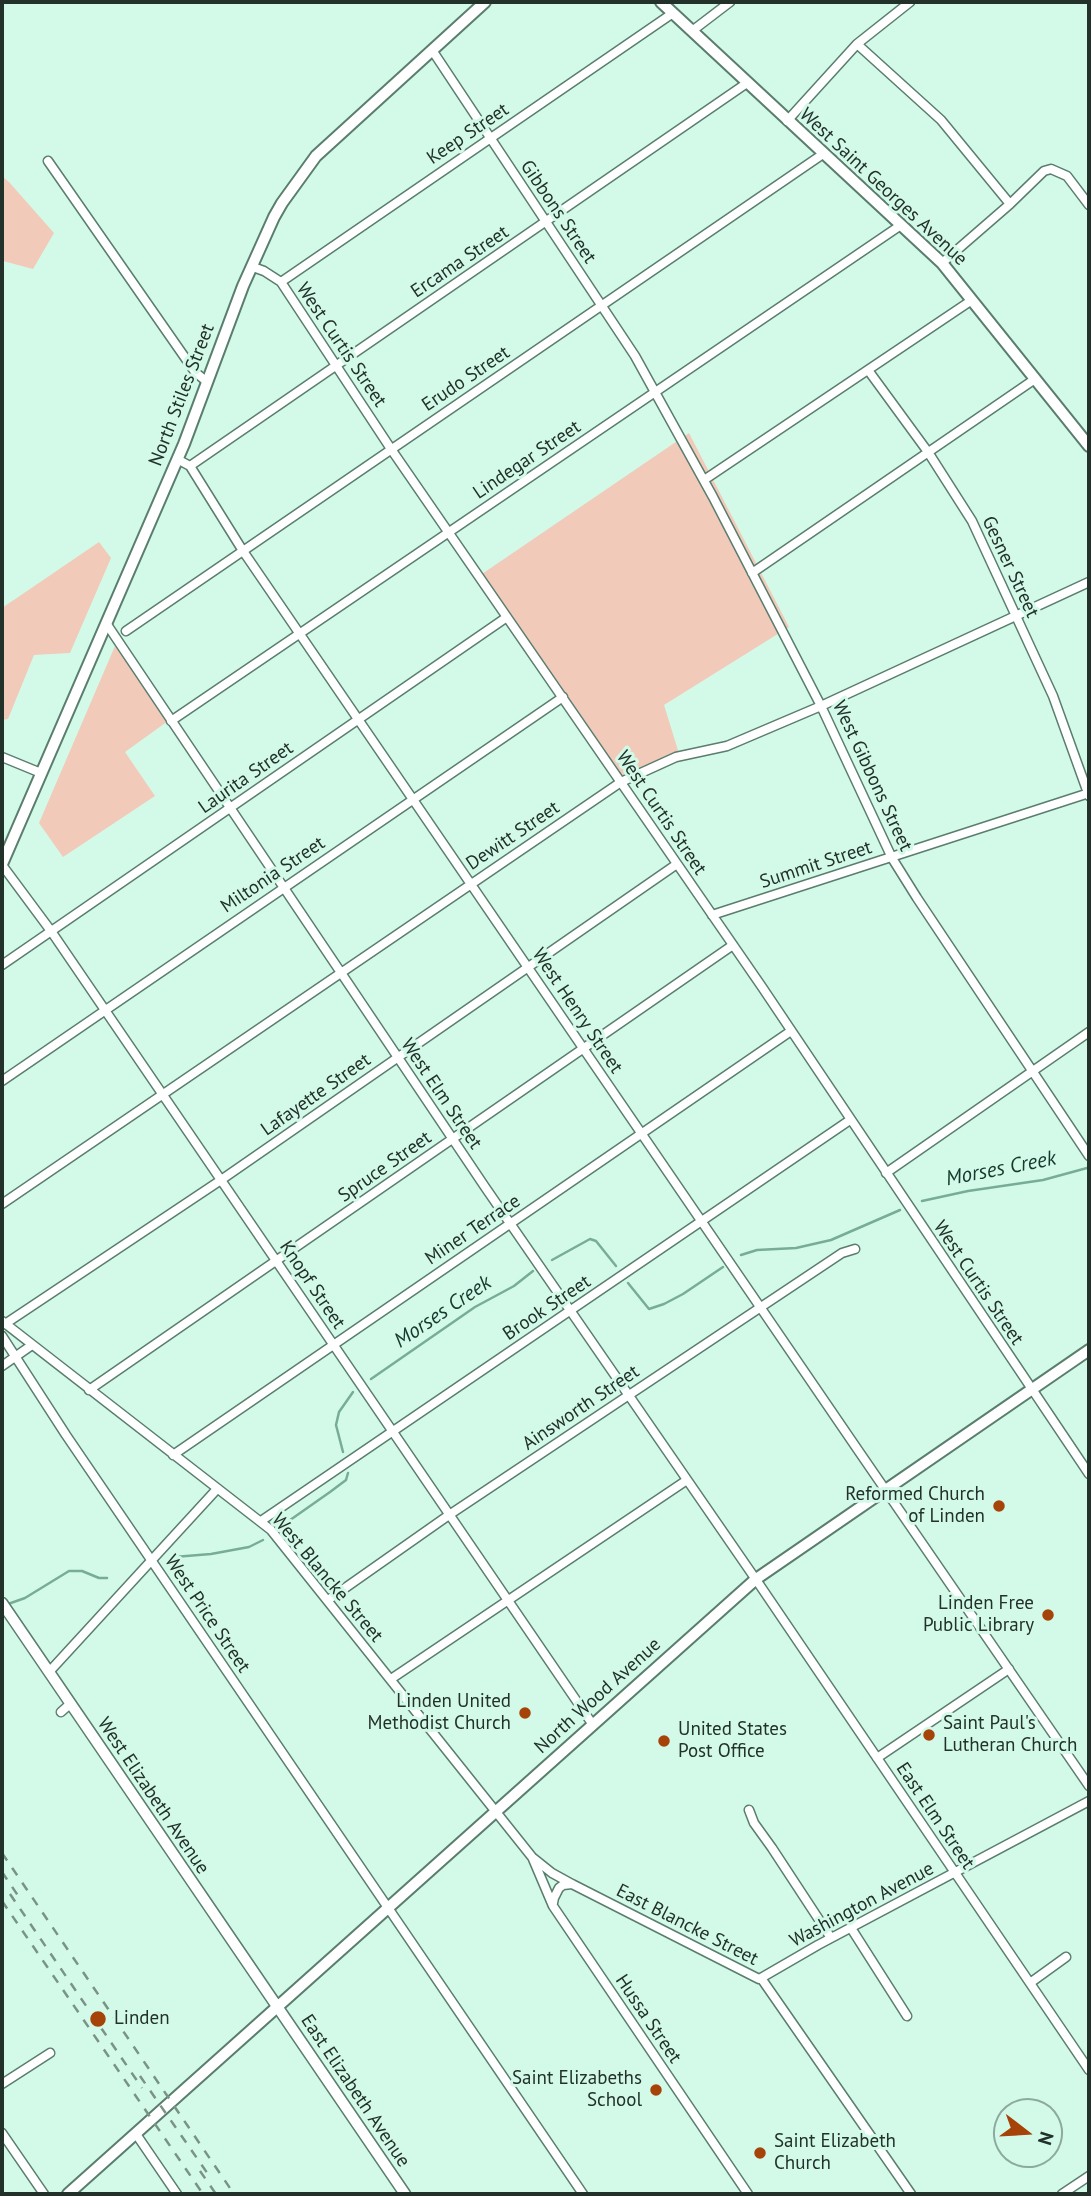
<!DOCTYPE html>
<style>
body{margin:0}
#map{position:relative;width:1091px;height:2196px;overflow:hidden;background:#d3fae9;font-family:"PT Sans",sans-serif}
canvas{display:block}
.frame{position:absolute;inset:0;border:4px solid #22312a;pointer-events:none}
.north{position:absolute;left:993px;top:2098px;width:70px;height:70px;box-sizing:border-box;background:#d3fae9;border:2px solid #8caa9d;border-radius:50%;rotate:107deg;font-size:19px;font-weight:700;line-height:28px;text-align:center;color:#22312a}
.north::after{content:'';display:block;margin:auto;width:24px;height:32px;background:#a64308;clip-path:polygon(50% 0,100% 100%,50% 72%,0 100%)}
</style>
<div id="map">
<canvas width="1091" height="2196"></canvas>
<div class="frame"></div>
<div class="north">N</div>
</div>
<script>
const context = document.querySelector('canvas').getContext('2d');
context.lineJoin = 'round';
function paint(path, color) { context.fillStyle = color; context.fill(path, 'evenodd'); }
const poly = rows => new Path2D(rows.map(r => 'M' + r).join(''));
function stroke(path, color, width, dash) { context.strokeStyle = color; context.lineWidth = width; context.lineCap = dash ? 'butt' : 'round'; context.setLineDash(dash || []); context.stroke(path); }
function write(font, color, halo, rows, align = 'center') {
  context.font = font + ' "PT Sans",sans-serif'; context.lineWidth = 6; context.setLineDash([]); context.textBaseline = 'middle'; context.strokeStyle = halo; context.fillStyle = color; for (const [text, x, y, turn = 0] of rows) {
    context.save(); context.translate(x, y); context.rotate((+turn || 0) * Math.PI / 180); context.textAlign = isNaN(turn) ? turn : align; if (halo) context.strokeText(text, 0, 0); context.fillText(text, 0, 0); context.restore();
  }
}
paint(poly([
 [2,176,9,182,54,233,33,269,3,261,2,266],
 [689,433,789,627,664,705,681,760,618,785,479,576],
 [99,542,111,558,70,653,34,655,8,719,2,720,2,608],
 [115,646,168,721,125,752,155,796,63,857,39,823]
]), '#f2cab9');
stroke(poly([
 [922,1201,968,1191,1043,1180,1087,1168],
 [741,1255,757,1250,796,1248,831,1240,900,1210],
 [552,1260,590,1239,596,1241,616,1266],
 [628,1283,649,1309,664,1304,683,1294,723,1267],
 [371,1379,475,1307,514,1286,533,1271],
 [343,1452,336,1425,339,1412,353,1392],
 [283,1525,330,1492,346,1480,348,1473],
 [174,1557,211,1554,249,1547,263,1540],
 [8,1604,25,1598,69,1571,82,1571,99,1578,107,1578]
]), '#77ad96', 2.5);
const minor = poly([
 [692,31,730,2],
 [857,44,941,120,1010,204],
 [432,50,635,356,713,497,821,706,892,858,917,898,1089,1156],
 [787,121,857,44,910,2],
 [48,161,195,372,206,381],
 [942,263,1010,204,1044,171,1051,169,1067,176,1089,205],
 [253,267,264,271,281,282,391,449,762,987,1089,1474],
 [281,282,673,13],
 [868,370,928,452,972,521,1053,696,1089,796],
 [177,459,190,466,243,551,860,1453,1089,1786],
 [190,466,747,83],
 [704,480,972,300],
 [752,573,1035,379],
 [106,623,485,1187,759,1584,1089,2070],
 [126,631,823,154],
 [171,721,901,225],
 [2,757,41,773],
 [2,865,51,931,593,1725],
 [712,915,1089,793],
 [2,965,507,617],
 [2,1081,563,697],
 [886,1173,1089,1032],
 [2,1204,621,782,676,757,727,746,821,706,1089,582],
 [2,1321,271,1530,532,1857,552,1873,572,1884,759,1979,761,1978,911,2194],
 [5,1324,221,1180,677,864],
 [2,1336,66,1435,583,2194],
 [2,1366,32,1345],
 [89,1390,733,945],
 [173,1455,791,1031],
 [261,1521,850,1120],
 [328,1600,449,1515,842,1253,855,1249],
 [49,1672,217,1489],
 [391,1679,687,1480],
 [61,1712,70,1704],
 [877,1758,1009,1669],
 [749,1810,754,1823,772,1848,831,1938],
 [533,1859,553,1906,748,2194],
 [553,1903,554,1898,559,1888,563,1885,572,1884],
 [851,1928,907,2016],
 [761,1978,818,1945,1089,1801],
 [1030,1983,1066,1957],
 [2,2084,50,2053],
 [2,2133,44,2194],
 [136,2134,177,2194],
 [1062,2194,1089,2176]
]);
const tertiary = poly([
 [2,1603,405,2194]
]);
const secondary = poly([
 [661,2,942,263,1089,446],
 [2,864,184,444,243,286,274,217,282,203,316,156,485,2],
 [68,2194,756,1579,1089,1350]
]);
stroke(minor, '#5a7d6e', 11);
stroke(tertiary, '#5a7d6e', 13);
stroke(secondary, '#5a7d6e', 14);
stroke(minor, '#fff', 8);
stroke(tertiary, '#fff', 10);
stroke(secondary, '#fff', 10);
stroke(poly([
 [2,1853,234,2194],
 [2,1872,21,1900],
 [10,1894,142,2088],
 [2,1901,203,2194],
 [140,2076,210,2177],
 [200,2171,216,2194]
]), '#799387', 2.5, [9, 9]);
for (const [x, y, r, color] of [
 [999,1506,7,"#a64308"],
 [1048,1615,7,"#a64308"],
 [525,1713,7,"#a64308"],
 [929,1735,7,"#a64308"],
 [664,1741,7,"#a64308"],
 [98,2019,9,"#a64308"],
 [656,2090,7,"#a64308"],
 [760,2153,7,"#a64308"]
]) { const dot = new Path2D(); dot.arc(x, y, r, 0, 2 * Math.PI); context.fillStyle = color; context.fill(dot); stroke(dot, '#d3fae9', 2.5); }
write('19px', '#22312a', '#d3fae9', [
 ["Keep Street",468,134,-34],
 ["West Saint Georges Avenue",883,187,43],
 ["Gibbons Street",558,212,56],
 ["Ercama Street",460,262,-34],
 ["West Curtis Street",341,345,56],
 ["Erudo Street",466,379,-34],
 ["North Stiles Street",182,395,-69],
 ["Lindegar Street",527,460,-34],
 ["Gesner Street",1010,567,65],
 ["West Gibbons Street",872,776,65],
 ["Laurita Street",246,778,-35],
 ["West Curtis Street",661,813,56],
 ["Dewitt Street",513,836,-34],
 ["Summit Street",816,865,-18],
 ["Miltonia Street",273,875,-34],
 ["West Henry Street",577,1011,56],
 ["West Elm Street",441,1094,56],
 ["Lafayette Street",316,1095,-35],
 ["Spruce Street",385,1167,-35],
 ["Miner Terrace",473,1230,-34],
 ["West Curtis Street",978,1283,56],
 ["Knopf Street",312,1285,56],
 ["Brook Street",547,1308,-34],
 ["Ainsworth Street",581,1408,-34],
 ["West Blancke Street",327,1578,50],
 ["West Price Street",207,1614,56],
 ["North Wood Avenue",598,1696,-42],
 ["West Elizabeth Avenue",153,1796,56],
 ["East Elm Street",935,1816,56],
 ["Washington Avenue",862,1905,-28],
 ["East Blancke Street",687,1925,27],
 ["Hussa Street",648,2019,56],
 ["East Elizabeth Avenue",355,2091,56]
]);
write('19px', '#22312a', '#d3fae9', [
 ["Reformed Church",985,1495],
 ["of Linden",985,1517],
 ["Linden Free",1034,1604],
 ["Public Library",1034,1626],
 ["Linden United",511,1702],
 ["Methodist Church",511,1724],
 ["Saint Paul's",943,1724,"left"],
 ["Lutheran Church",943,1746,"left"],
 ["United States",678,1730,"left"],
 ["Post Office",678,1752,"left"],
 ["Linden",114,2019,"left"],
 ["Saint Elizabeths",642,2079],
 ["School",642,2101],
 ["Saint Elizabeth",774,2142,"left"],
 ["Church",774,2164,"left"]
], 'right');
write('italic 21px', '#17382c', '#d3fae9', [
 ["Morses Creek",1001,1169,-11],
 ["Morses Creek",443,1312,-34]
]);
</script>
